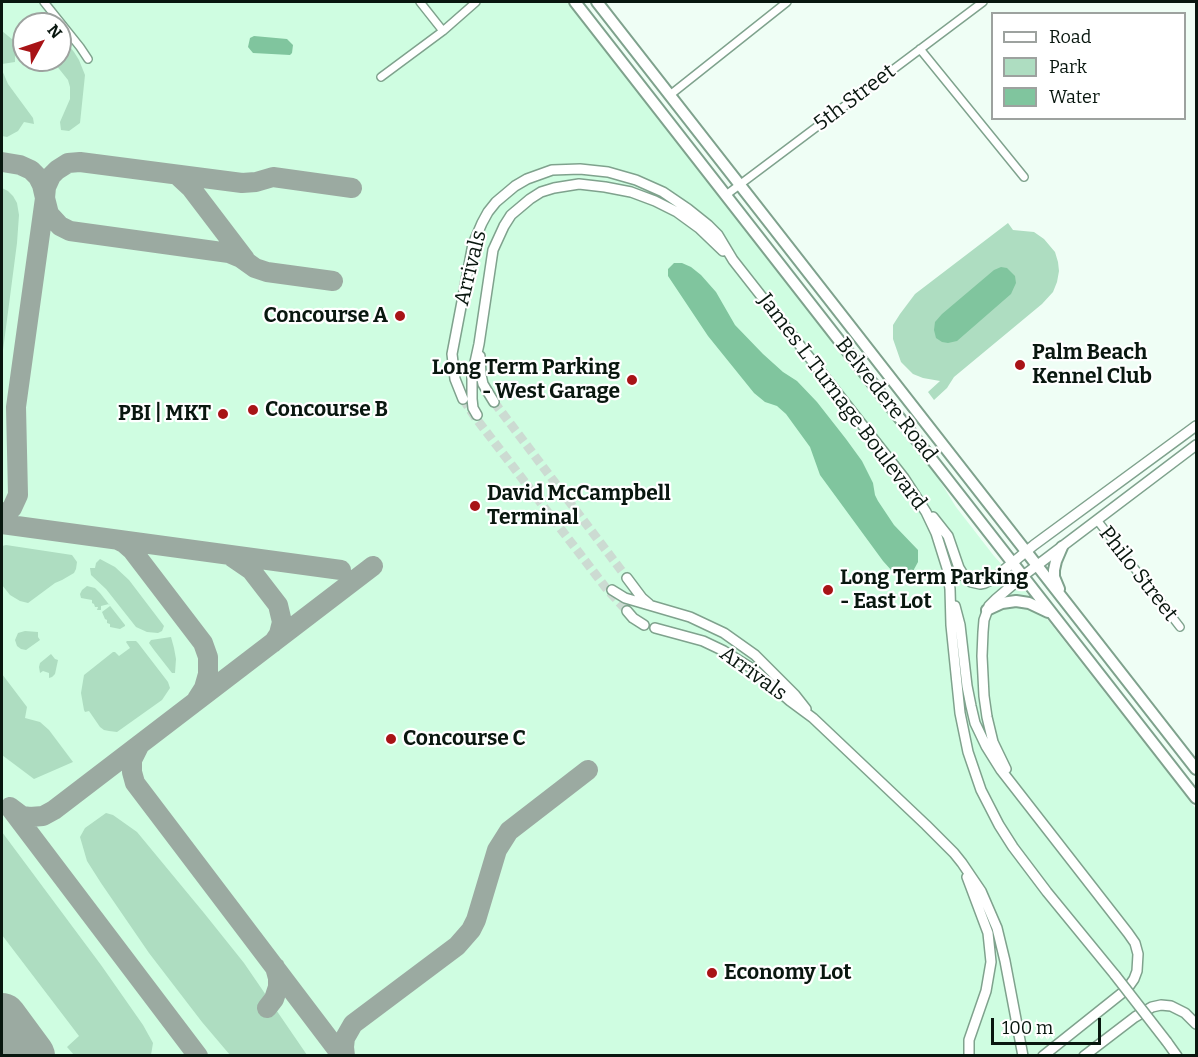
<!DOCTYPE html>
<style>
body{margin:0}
#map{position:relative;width:1198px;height:1057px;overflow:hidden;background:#effef5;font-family:Bitter,serif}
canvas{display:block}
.frame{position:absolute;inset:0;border:3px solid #09170f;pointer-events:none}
.legend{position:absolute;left:991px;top:12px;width:195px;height:108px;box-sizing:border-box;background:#fff;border:2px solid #9da29f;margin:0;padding:8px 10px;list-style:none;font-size:18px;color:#09170f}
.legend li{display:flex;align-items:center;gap:12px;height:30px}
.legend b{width:30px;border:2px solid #9da29f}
.north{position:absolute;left:12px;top:12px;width:60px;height:60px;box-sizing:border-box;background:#fff;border:2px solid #9da29f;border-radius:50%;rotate:50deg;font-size:16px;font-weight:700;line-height:24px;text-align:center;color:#09170f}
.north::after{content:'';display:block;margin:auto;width:21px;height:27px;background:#a81316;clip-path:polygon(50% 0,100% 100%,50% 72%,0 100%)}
.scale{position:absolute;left:991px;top:1018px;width:110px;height:27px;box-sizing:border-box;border:3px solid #09170f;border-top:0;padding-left:8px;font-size:18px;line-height:21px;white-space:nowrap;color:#09170f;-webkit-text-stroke:4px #fff;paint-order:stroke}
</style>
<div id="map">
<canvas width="1198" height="1057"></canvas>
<div class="frame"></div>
<ul class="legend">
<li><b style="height:8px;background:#fff"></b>Road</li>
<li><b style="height:16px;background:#aeddc1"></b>Park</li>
<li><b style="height:16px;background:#80c59e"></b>Water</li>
</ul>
<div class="north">N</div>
<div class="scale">100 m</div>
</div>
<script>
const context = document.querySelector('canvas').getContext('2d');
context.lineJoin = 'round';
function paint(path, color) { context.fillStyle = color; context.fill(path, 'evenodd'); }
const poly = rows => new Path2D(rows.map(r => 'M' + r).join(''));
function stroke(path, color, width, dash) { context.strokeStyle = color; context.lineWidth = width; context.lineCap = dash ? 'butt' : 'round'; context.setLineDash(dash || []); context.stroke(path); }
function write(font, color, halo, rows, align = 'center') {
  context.font = font + ' Bitter,serif'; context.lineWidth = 4.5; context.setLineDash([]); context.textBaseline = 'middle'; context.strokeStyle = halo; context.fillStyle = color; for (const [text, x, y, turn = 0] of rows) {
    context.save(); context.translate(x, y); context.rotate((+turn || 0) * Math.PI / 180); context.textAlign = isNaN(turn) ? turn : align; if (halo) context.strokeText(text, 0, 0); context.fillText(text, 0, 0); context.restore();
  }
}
paint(poly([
 [2,2,567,2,935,473,956,507,994,556,1022,587,1196,809,1196,1055,2,1056],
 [24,24,60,24,60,60,24,60]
]), '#cffde1');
paint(poly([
 [2,31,13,40,24,43,24,54,21,53,15,55,15,62,2,64],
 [60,39,66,42,74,52,79,60,85,75,80,123,69,131,61,130,60,122,70,99,70,87,68,80,52,60,60,60],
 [2,70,8,84,33,118,34,124,24,122,18,131,7,137,2,136],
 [2,188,8,191,13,196,17,203,19,215,17,243,2,358],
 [1008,223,1013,230,1034,232,1044,239,1055,252,1058,262,1059,271,1057,282,1053,292,1042,304,954,377,947,388,934,400,928,392,940,381,923,378,913,374,901,362,893,339,893,325,900,314,915,294],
 [6,545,72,555,77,562,76,569,74,573,62,580,55,583,28,603,20,601,10,595,2,585,2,546],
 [100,559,115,567,129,580,164,626,162,631,158,633,147,632,136,627,106,589,91,575,90,568,95,568,96,563],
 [87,586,95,588,100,593,125,625,125,626,120,629,110,627,110,624,107,623,107,620,105,619,102,612,110,606,109,604,101,606,101,610,97,610,98,607,95,607,94,604,92,603,92,600,81,598,80,594,82,590],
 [25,631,38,632,38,637,40,640,26,650,21,649,17,646,15,640,18,633],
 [171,637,174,648,176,659,175,673,172,673,154,650,149,643,151,640],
 [127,641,136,641,138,643,168,682,170,688,162,700,117,732,109,731,104,730,100,727,89,711,85,712,84,710,81,693,84,675,113,652,115,652,119,656,130,648,126,642],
 [51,654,55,659,58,660,55,674,52,677,49,678,49,673,43,671,40,673,39,667,40,663],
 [2,674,27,707,25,718,40,722,49,730,73,762,34,779,2,755],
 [106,813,113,815,137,832,204,913,244,963,307,1055,230,1055,202,1022,149,953,101,883,87,861,80,837,85,828],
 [2,832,101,965,143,1025,153,1043,151,1055,74,1055,67,1047,79,1036,2,935]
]), '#aeddc1');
paint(poly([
 [254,36,287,39,293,45,292,53,290,55,253,53,248,47,250,38],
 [674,263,682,263,691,267,701,275,716,292,735,325,763,354,783,372,797,381,817,402,846,439,862,461,873,483,875,495,878,501,894,525,918,550,918,562,912,573,900,574,892,571,883,561,820,475,810,447,786,414,777,406,765,402,754,393,708,336,668,276,668,269],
 [1001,267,1007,268,1015,276,1016,283,1011,294,957,341,948,343,942,342,936,338,934,330,935,322,942,314,994,270]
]), '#80c59e');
stroke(poly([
 [2,162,20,165,31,170,38,177,42,185,45,198,16,407,18,495,12,508,2,517],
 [177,175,191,188,245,259],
 [333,281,267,272,255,268,241,258,229,253,70,231,60,226,49,214,45,198,46,187,51,176,57,170,68,163,80,162,242,183,256,182,273,177,352,188],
 [2,524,341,570],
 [118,540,124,543,132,550,203,643,208,657,208,674,204,688,197,699],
 [232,557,251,570,278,605,282,622,279,634,273,643],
 [140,744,132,760,132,772,135,783,342,1056],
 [10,807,22,816,30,817,43,816,54,810,373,566],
 [11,809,198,1056],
 [267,1008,274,999,278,987,278,978,275,967],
 [345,1056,344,1047,345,1038,353,1024,457,946,471,930,476,920,497,850,509,831,588,770]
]), '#9baaa1', 20);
stroke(poly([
 [2,1018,30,1056]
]), '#9baaa1', 50);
stroke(poly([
 [463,399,475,417,606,588,627,611],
 [494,402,627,578]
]), '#ccdbd2', 9, [9, 4.5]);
const street = poly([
 [44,2,80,47,88,59],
 [420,2,443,31],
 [920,49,1024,177],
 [381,77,443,31,476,2],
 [670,95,787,2],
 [726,195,983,2],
 [1097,520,1180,627]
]);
const secondary = poly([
 [480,356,481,375,483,384,494,402],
 [463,399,455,379,452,354,473,244,482,223,488,212,496,202,515,186,527,179,552,170,580,169,608,172,636,180,663,192,688,209,708,225,718,235,733,260,904,478,926,512,936,533,947,568,950,589,951,625,960,713,968,752,981,790,999,825,1013,847,1047,892,1115,975],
 [477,415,473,408,472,399,472,376,479,344,493,250,504,226,511,215,530,199,541,192,554,188,579,184,605,187,631,192,655,201,677,212,699,228,723,251],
 [933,517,948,536,959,568,964,576,971,582,980,584,985,583,993,579,1034,545,1196,426],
 [627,578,642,598,649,604],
 [612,590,625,598,690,617,724,633,755,655,795,695,806,709],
 [955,606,960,625,967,686,971,706,975,723,986,746,1001,770,1128,933,1135,943,1138,954,1137,971,1134,979,1127,989,1043,1056],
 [627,611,633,618,644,625],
 [655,628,703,641,724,651,756,671,790,701,813,718,926,825,954,853,962,863,981,891,997,928,1005,961,1023,1056],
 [1006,769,993,742,987,717,984,696,982,656,983,632,984,620,989,606,996,599,1023,576,1196,445],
 [967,877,988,933,991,962,986,991,969,1040,969,1056],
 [1167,1042,1177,1056],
 [1084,1056,1135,1017,1152,1007,1161,1005,1171,1006,1185,1013,1196,1024]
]);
const primary = poly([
 [575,2,1196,798],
 [597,2,1196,769],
 [1059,589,1054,577,1054,570,1056,561,1062,547],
 [987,610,1002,603,1016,601,1029,603,1048,612]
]);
stroke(street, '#7fa28d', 10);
stroke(secondary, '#7fa28d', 12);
stroke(primary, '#7fa28d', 14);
stroke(street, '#fff', 7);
stroke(secondary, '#fff', 9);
stroke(primary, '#fff', 10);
const secondaryBridge = poly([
 [1115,975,1167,1042]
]);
stroke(secondaryBridge, '#7fa28d', 12, []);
stroke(secondaryBridge, '#fff', 9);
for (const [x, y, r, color] of [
 [400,316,6,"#a81316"],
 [1020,365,6,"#a81316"],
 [632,380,6,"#a81316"],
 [253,410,6,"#a81316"],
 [223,414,6,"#a81316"],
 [475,506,6,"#a81316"],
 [828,590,6,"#a81316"],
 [391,739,6,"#a81316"],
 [712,973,6,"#a81316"]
]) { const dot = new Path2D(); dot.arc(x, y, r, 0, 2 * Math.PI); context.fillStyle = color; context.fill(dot); stroke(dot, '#fff', 2); }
write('21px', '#09170f', '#fff', [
 ["5th Street",855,98,-37],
 ["Arrivals",471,268,-76],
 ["Belvedere Road",886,400,52],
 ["James L Turnage Boulevard",842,402,53],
 ["Philo Street",1138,574,52],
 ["Arrivals",753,674,36]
]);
write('bold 21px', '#09170f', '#fff', [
 ["Concourse A",388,316,"right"],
 ["Palm Beach",1032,353],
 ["Kennel Club",1032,377],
 ["Long Term Parking",620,368,"right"],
 ["- West Garage",620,392,"right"],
 ["Concourse B",265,410],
 ["PBI | MKT",211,414,"right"],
 ["David McCampbell",487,494],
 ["Terminal",487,518],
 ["Long Term Parking",840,578],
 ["- East Lot",840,602],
 ["Concourse C",403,739],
 ["Economy Lot",724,973]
], 'left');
</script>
